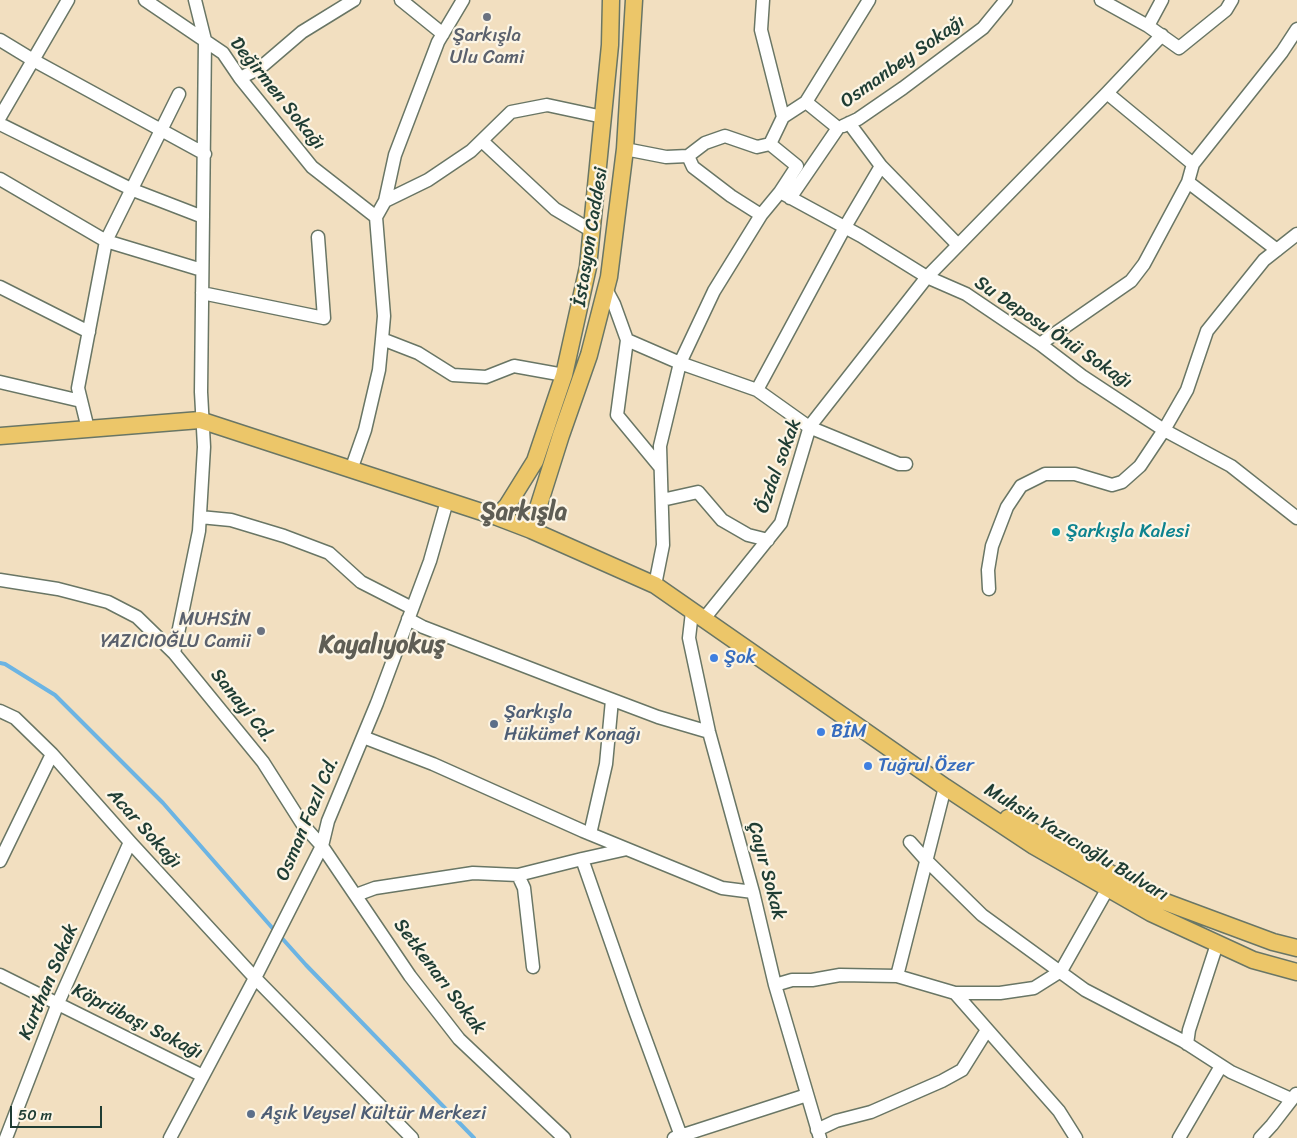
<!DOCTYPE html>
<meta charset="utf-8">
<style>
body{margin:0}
#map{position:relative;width:1297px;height:1138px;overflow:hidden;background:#f2dfc0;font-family:Sriracha,sans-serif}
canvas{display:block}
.scale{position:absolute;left:10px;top:1106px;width:92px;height:22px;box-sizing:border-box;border:2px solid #1f3d34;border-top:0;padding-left:6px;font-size:15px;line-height:18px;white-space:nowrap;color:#1f3d34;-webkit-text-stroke:4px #fcf5e5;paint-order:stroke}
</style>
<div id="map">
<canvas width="1297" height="1138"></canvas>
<div class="scale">50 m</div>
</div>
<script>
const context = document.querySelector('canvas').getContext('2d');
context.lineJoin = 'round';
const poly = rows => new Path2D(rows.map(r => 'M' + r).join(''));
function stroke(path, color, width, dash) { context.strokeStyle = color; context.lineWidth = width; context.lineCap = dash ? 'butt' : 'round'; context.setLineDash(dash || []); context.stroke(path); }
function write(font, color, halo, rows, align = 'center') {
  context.font = font + ' Sriracha,sans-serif'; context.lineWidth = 4.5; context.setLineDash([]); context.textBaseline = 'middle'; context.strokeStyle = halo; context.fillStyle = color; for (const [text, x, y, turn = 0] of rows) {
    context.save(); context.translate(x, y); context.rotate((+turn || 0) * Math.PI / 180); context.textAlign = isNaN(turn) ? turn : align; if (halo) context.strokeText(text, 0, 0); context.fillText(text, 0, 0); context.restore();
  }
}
stroke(poly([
 [0,663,5,664,55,695,163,803,275,931],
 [280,936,306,965,474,1138]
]), '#6cb4e3', 4);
const minor = poly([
 [145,0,223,53,240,78,312,167,376,217],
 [401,0,443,34],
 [763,0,761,30,783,117],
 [1101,0,1148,26,1179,48,1226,10,1232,0],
 [1148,26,1162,0],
 [0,40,33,60,205,154],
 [240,78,260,68,302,32,354,0],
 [806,102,869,0],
 [0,117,68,0],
 [0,124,133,190,203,217],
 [843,126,858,119,903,88,983,28,1006,0],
 [482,141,555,209,592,231],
 [625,149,666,157,688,156,705,143,725,136,757,147,770,144,783,117,806,102,838,128,790,198],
 [688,156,693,167,731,196,761,215],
 [1193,164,1282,52,1297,29],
 [881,166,958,245],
 [0,179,106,241,202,270],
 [1188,182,1277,250],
 [780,192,861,236,927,277,966,294,1040,344,1082,376,1164,430,1231,466,1297,518],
 [385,201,428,180,471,151,511,112,547,105,603,117],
 [0,287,89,332],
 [606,289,614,304,627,340,617,415,660,467],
 [202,293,324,318,318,237],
 [382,339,418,353,453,375,486,377,514,366,564,375],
 [627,340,680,363,757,390,845,227,881,166,849,123],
 [1040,344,1131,281,1144,264,1188,182,1193,164,1107,93],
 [0,382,81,401],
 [757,390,809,427,899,464,906,464],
 [88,429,78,388,106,241,179,94],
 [351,470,365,430,379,370,382,339,384,316,376,217,385,201,395,155,438,42,463,0],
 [662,500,698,492,722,520,748,535,768,540],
 [200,517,231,520,284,536,329,553,361,582,412,608],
 [0,580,58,589,108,602,137,617,174,653,263,762,303,825,322,846,410,976,459,1039,564,1138],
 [655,585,663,545,660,446,680,363,714,291,761,215,780,192,797,166,770,144],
 [989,589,988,570,992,546,1007,507,1021,486,1045,474,1075,474,1112,485,1122,482,1140,466,1164,430,1187,390,1207,331,1264,260,1297,234],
 [692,612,689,638,709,732,753,892,775,985,820,1138],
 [408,619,423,627,576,686,658,717,709,732],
 [703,620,781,523,810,426,927,277,1107,93,1162,35],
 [174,653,199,531,204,447,201,392,205,40,195,0],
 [0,711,15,718,52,754,130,842,255,978,412,1138],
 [363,737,433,764,583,831,722,888,753,892],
 [590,834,606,764,612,700],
 [910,842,926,860,982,915,1085,990,1183,1041,1231,1072,1291,1099],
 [582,859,634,1008,681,1136],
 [0,861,52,754],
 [518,875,524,888,533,967],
 [356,895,375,888,473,873,518,875,582,859,627,849],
 [0,975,203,1076],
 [897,976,945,787],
 [775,985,792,980,812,980,840,975,897,976,955,993,1059,1111,1076,1138],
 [955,993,1000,993,1034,988,1061,971,1108,888],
 [1187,1044,1189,1030,1217,944],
 [817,1130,836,1121,871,1112,942,1081,962,1070,987,1030],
 [6,1138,58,1003,130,842],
 [170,1138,255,978,322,846,328,821,377,703,430,561,447,501],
 [674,1138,807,1095],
 [1179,1138,1221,1066],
 [1260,1138,1272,1125,1296,1094]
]);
const major = poly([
 [0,436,200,420,497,517,531,530,655,585,945,787,1034,846,1151,913,1253,960,1297,972],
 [497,517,507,506,535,461,564,375,588,267,610,45,611,0],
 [531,530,561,435,589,355,609,277,625,149,634,0],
 [1008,818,1160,900,1273,942,1297,948]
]);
stroke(minor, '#697665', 15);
stroke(major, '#697665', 19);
stroke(minor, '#fff', 12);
stroke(major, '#ecc669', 16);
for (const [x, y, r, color] of [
 [487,17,5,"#6b7280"],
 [1056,532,5,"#0f9aa8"],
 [261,631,5,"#6b7280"],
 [714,658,5,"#3f7fe0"],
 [494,724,5,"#5c6f8a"],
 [821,732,5,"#3f7fe0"],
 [868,766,5,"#3f7fe0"],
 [251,1114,5,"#5c6f8a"]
]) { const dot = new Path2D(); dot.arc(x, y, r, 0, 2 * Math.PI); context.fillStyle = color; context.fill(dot); stroke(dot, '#fcf5e5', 2); }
write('19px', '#5b616d', '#fcf5e5', [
 ["Şarkışla",487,36],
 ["Ulu Cami",487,58],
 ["MUHSİN",251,620,"right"],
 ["YAZICIOĞLU Camii",251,642,"right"]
]);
write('19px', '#1f3d34', '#fcf5e5', [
 ["Osmanbey Sokağı",903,62,-35],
 ["Değirmen Sokağı",277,94,51],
 ["İstasyon Caddesi",591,237,-81],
 ["Su Deposu Önü Sokağı",1053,333,34],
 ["Özdal sokak",779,466,-70],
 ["Sanayi Cd.",242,706,51],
 ["Osman Fazıl Cd.",308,819,-67],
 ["Acar Sokağı",144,829,48],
 ["Muhsin Yazıcıoğlu Bulvarı",1076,843,31],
 ["Çayır Sokak",766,871,75],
 ["Setkenarı Sokak",439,977,53],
 ["Kurthan Sokak",49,982,-67],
 ["Köprübaşı Sokağı",137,1022,27]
]);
write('19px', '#0d838f', '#fcf5e5', [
 ["Şarkışla Kalesi",1066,532]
], 'left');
write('19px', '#366cbe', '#fcf5e5', [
 ["Şok",724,658],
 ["BİM",831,732],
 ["Tuğrul Özer",878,766]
], 'left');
write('19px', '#4e5e75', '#fcf5e5', [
 ["Şarkışla",504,713],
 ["Hükümet Konağı",504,735],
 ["Aşık Veysel Kültür Merkezi",261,1114]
], 'left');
write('bold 24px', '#5f5e55', '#fcf5e5', [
 ["Şarkışla",524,513],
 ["Kayalıyokuş",382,646]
]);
</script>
